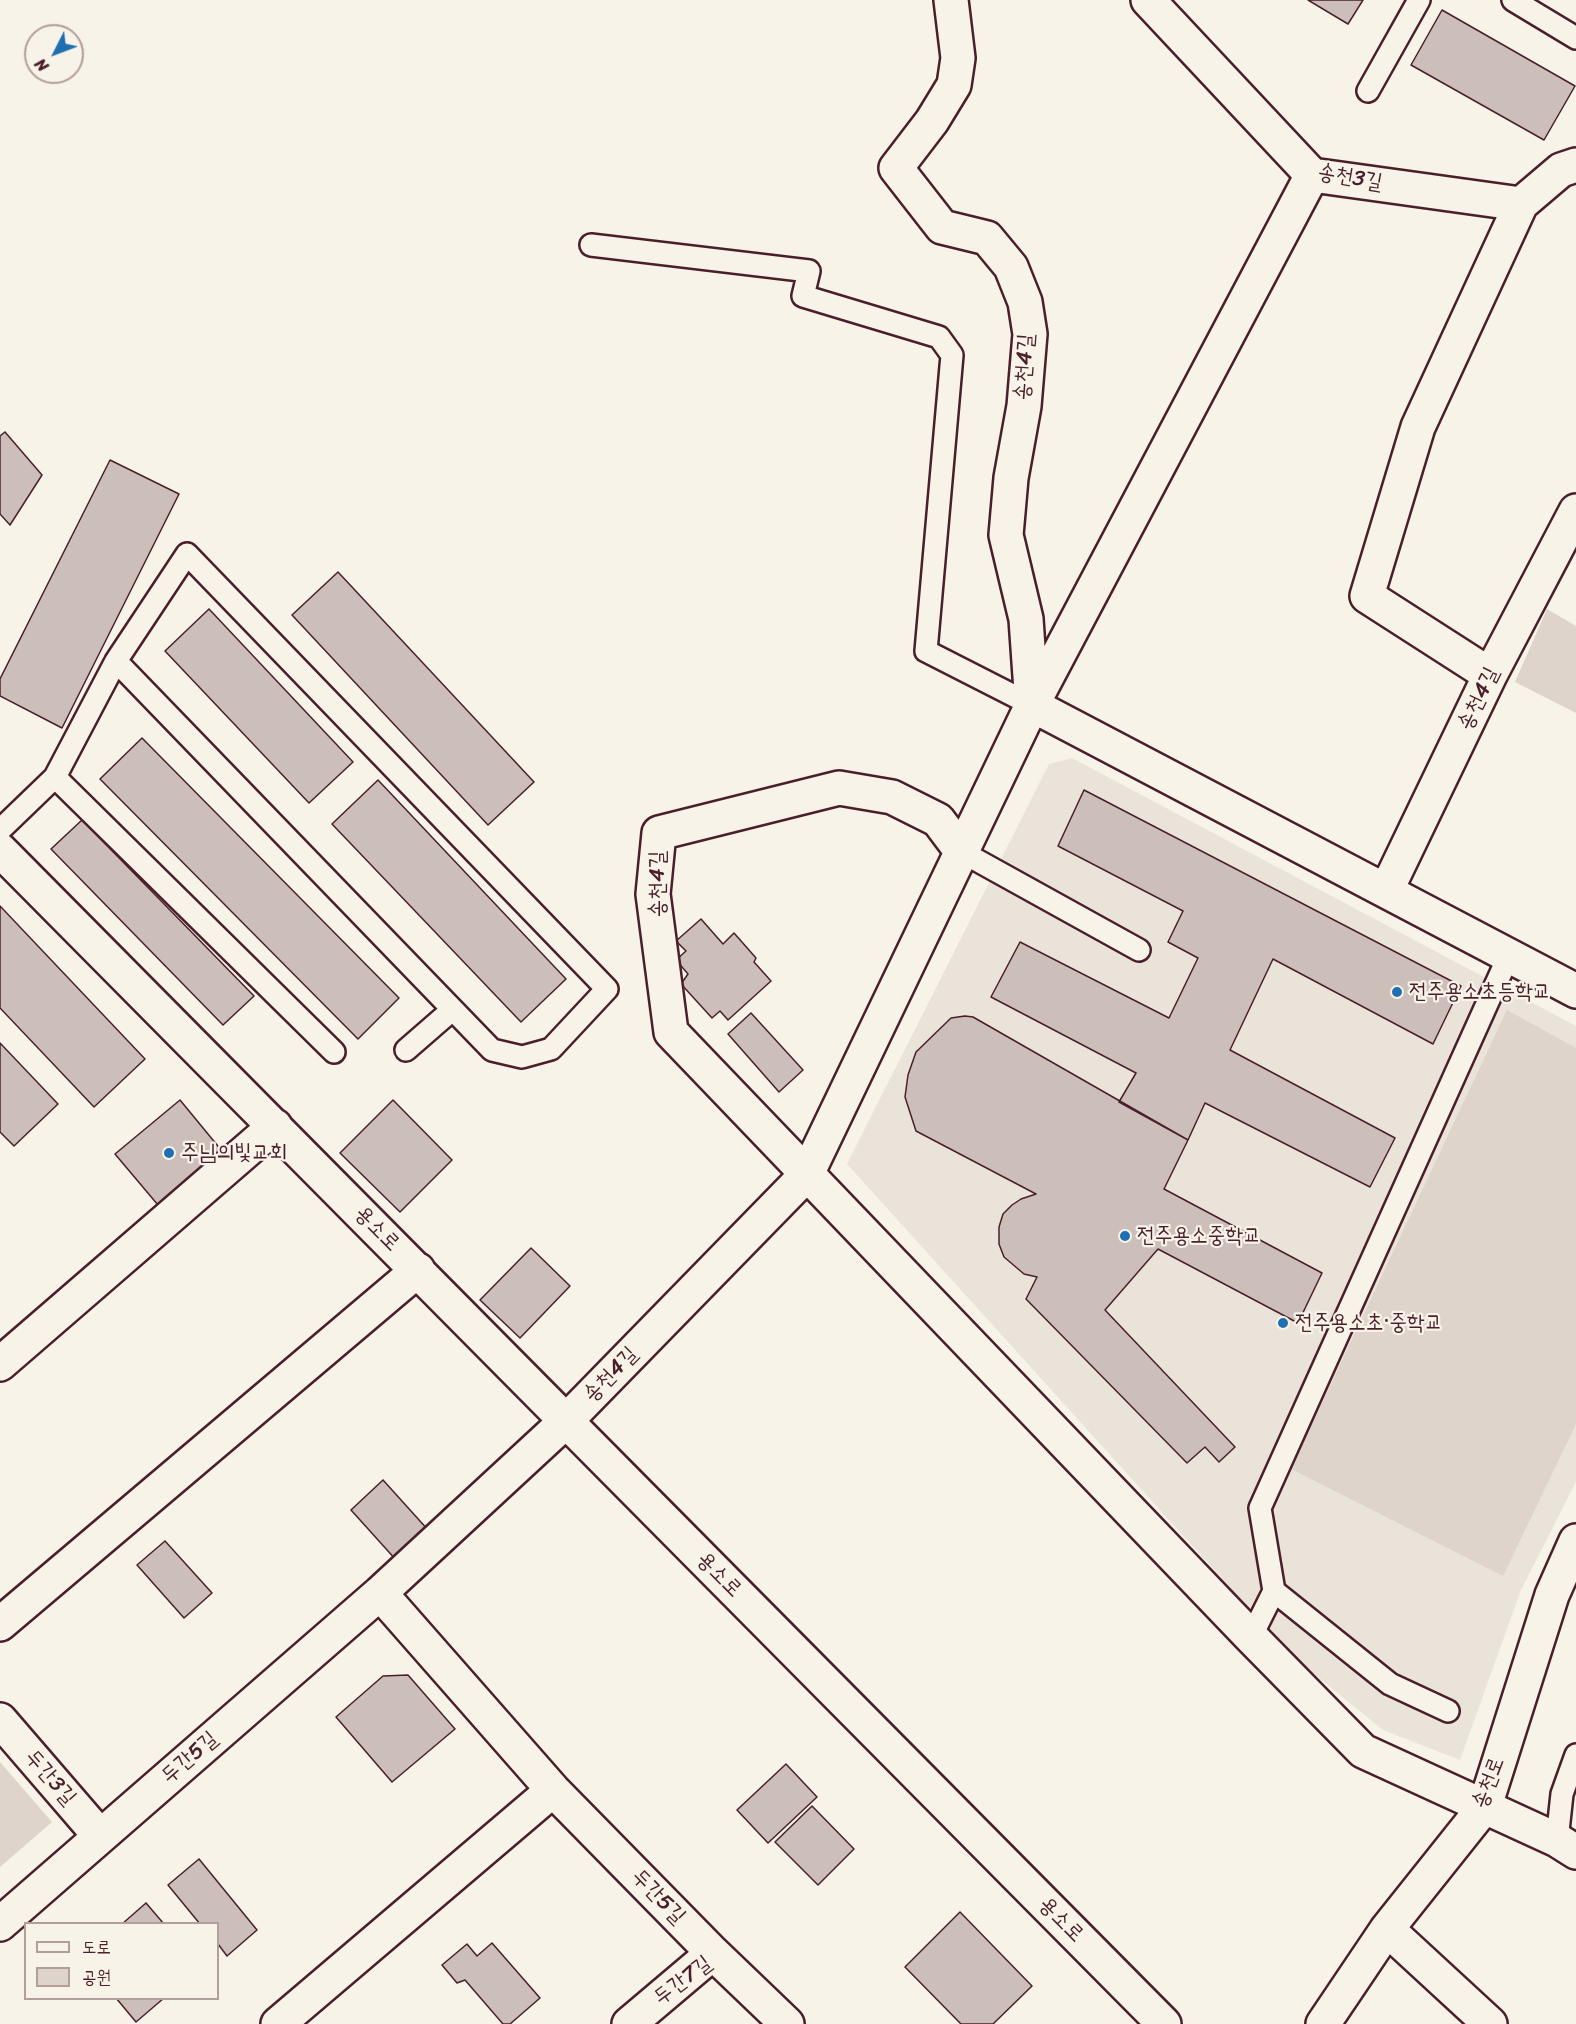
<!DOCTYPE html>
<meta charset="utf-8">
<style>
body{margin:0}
#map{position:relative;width:1576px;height:2024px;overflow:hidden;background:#f7f3e8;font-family:Sriracha,"Poor Story",sans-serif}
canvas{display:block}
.legend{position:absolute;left:24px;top:1922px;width:195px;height:78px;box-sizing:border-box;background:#f7f3e8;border:2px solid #b29e9c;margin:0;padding:8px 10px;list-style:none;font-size:18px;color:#4a1f2b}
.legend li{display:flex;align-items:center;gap:12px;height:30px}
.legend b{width:30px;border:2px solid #b29e9c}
.north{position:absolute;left:24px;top:24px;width:60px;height:60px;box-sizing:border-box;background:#f7f3e8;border:2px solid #b29e9c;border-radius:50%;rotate:228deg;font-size:16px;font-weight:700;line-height:24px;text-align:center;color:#4a1f2b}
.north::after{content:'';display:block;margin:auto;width:21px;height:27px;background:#1f6fb2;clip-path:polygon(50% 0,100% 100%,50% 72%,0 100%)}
</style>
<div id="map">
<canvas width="1576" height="2024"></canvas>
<ul class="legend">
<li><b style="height:8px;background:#f7f3e8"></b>도로</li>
<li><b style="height:16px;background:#ded4cc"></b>공원</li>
</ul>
<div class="north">N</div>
</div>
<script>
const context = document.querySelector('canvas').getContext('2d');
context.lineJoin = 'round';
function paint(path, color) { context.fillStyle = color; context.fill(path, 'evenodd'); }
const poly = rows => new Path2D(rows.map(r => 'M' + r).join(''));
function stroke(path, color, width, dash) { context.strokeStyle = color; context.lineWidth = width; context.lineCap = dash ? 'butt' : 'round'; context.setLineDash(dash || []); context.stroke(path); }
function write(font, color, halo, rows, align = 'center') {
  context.font = font + ' Sriracha,"Poor Story",sans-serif'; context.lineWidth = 4.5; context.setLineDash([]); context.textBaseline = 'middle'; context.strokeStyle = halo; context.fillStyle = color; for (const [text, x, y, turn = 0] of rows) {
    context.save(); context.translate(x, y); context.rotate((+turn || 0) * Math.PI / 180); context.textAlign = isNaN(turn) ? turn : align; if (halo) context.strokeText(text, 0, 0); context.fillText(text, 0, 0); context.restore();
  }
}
paint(poly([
 [1072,758,1576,1026,1576,1482,1521,1590,1460,1760,1383,1730,1292,1656,847,1164,1049,764]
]), '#eae3da');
paint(poly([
 [1547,609,1576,626,1576,713,1515,682],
 [1507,1010,1576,1048,1576,1424,1503,1576,1291,1469],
 [0,1762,52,1822,0,1867]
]), '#ded4cc');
const building = poly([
 [1308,0,1363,0,1348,24,1308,0],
 [1442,10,1575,86,1544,140,1411,65,1442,10],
 [5,432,42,475,10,525,0,514,0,436,5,432],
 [110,460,179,494,62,728,0,696,0,679,110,460],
 [338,572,534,782,488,825,292,615,338,572],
 [209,609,353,762,309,803,165,651,209,609],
 [142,738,399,998,358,1039,100,779,142,738],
 [378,780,566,979,521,1022,332,824,378,780],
 [1084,790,1461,986,1433,1044,1273,959,1230,1050,1395,1138,1370,1187,1205,1103,1188,1140,1119,1102,1136,1073,991,997,1020,942,1169,1018,1198,958,1168,942,1183,911,1058,846,1084,790],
 [82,820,254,996,223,1025,51,849,82,820],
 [0,906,145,1059,94,1107,0,1008,0,906],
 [701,919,723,944,734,933,756,958,754,962,771,981,728,1020,720,1011,712,1018,681,984,688,974,676,960,686,951,676,941,701,919],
 [751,1013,803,1070,779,1092,728,1034,751,1013],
 [965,1016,973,1017,1188,1140,1164,1189,1322,1273,1298,1323,1158,1249,1105,1310,1235,1447,1219,1462,1205,1447,1187,1463,1026,1299,1037,1277,1024,1274,1004,1257,999,1244,999,1227,1003,1214,1012,1205,1021,1199,1036,1194,916,1131,905,1097,908,1075,916,1052,951,1018,965,1016],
 [0,1043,58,1104,14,1146,0,1132,0,1043],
 [180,1100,222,1151,158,1205,115,1154,180,1100],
 [393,1100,452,1160,400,1212,340,1153,393,1100],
 [531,1248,570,1286,520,1338,480,1300,531,1248],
 [383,1480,429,1531,397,1561,351,1510,383,1480],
 [165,1541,212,1593,184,1618,137,1565,165,1541],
 [408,1675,455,1729,392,1782,336,1717,383,1676,408,1675],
 [786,1764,817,1797,768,1843,737,1810,786,1764],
 [812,1806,854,1849,818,1885,775,1842,812,1806],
 [199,1859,257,1930,227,1956,218,1944,218,1924,200,1924,168,1885,199,1859],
 [146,1903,164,1924,122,1924,146,1903],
 [960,1912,1032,1986,993,2024,961,2024,905,1967,960,1912],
 [492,1943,540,1998,510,2024,503,2024,465,1980,457,1983,442,1965,467,1944,477,1956,492,1943],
 [116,1998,164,1998,136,2022,116,1998]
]);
paint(building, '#ccbfb9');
stroke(building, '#4a1f2b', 1.5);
const service = poly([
 [1513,0,1576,38],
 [1368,91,1419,0],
 [591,245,809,271,803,296,939,337,952,355,926,651,1032,705],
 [116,661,492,1050,522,1057,551,1049,607,989,187,554,116,661,55,777,334,1052],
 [0,830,55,777],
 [962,852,1139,950],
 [406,1050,452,1010],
 [1274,1591,1390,1684,1448,1711],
 [1251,1637,1274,1591,1260,1508,1509,955],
 [1557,1840,1562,1794,1576,1755]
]);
const minor = poly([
 [951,0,958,58,954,85,932,121,896,168,942,227,987,238,1011,267,1025,302,1030,334,1024,406,1011,478,1006,535,1026,619,1032,705,1576,991],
 [1148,0,1312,175,1521,204,1561,170,1576,165],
 [1490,675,1367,596,1418,427,1521,204],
 [0,850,1164,2024],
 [962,852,938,820,892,797,839,788,659,833,653,894,671,1032,1251,1637,1363,1751,1557,1840,1576,1852],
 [1387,889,1490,675,1576,511],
 [0,1364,275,1126],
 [380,1593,553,1790,713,1953,787,2024],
 [0,1624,418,1270],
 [0,1720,100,1836],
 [0,1924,380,1593,566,1421,807,1174,1032,705,1312,175],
 [1387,1929,1490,2024],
 [278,2024,553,1790],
 [629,2024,713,1953],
 [1323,2024,1387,1929,1485,1806,1552,1595,1576,1541]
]);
stroke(service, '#4a1f2b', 26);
stroke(minor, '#4a1f2b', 38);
stroke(service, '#f7f3e8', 21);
stroke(minor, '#f7f3e8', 33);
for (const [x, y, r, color] of [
 [1397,992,6,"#1f6fb2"],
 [169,1153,6,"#1f6fb2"],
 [1125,1236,6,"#1f6fb2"],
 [1283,1323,6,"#1f6fb2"]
]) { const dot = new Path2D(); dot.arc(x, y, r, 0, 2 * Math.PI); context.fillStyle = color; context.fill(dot); stroke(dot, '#f7f3e8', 2); }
write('22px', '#4a1f2b', '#f7f3e8', [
 ["송천3길",1350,178,10],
 ["송천4길",1025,367,-86],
 ["송천4길",1479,699,-64],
 ["송천4길",658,884,-90],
 ["용소로",377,1229,45],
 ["송천4길",611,1375,-46],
 ["용소로",719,1575,45],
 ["두간5길",190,1758,-41],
 ["두간3길",50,1778,49],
 ["송천로",1489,1783,-69],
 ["두간5길",658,1897,46],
 ["용소로",1061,1920,45],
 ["두간7길",683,1981,-37]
]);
write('22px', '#4a1f2b', '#f7f3e8', [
 ["전주용소초등학교",1409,992],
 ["주님의빛교회",181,1153],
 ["전주용소중학교",1137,1236],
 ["전주용소초·중학교",1295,1323]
], 'left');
</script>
